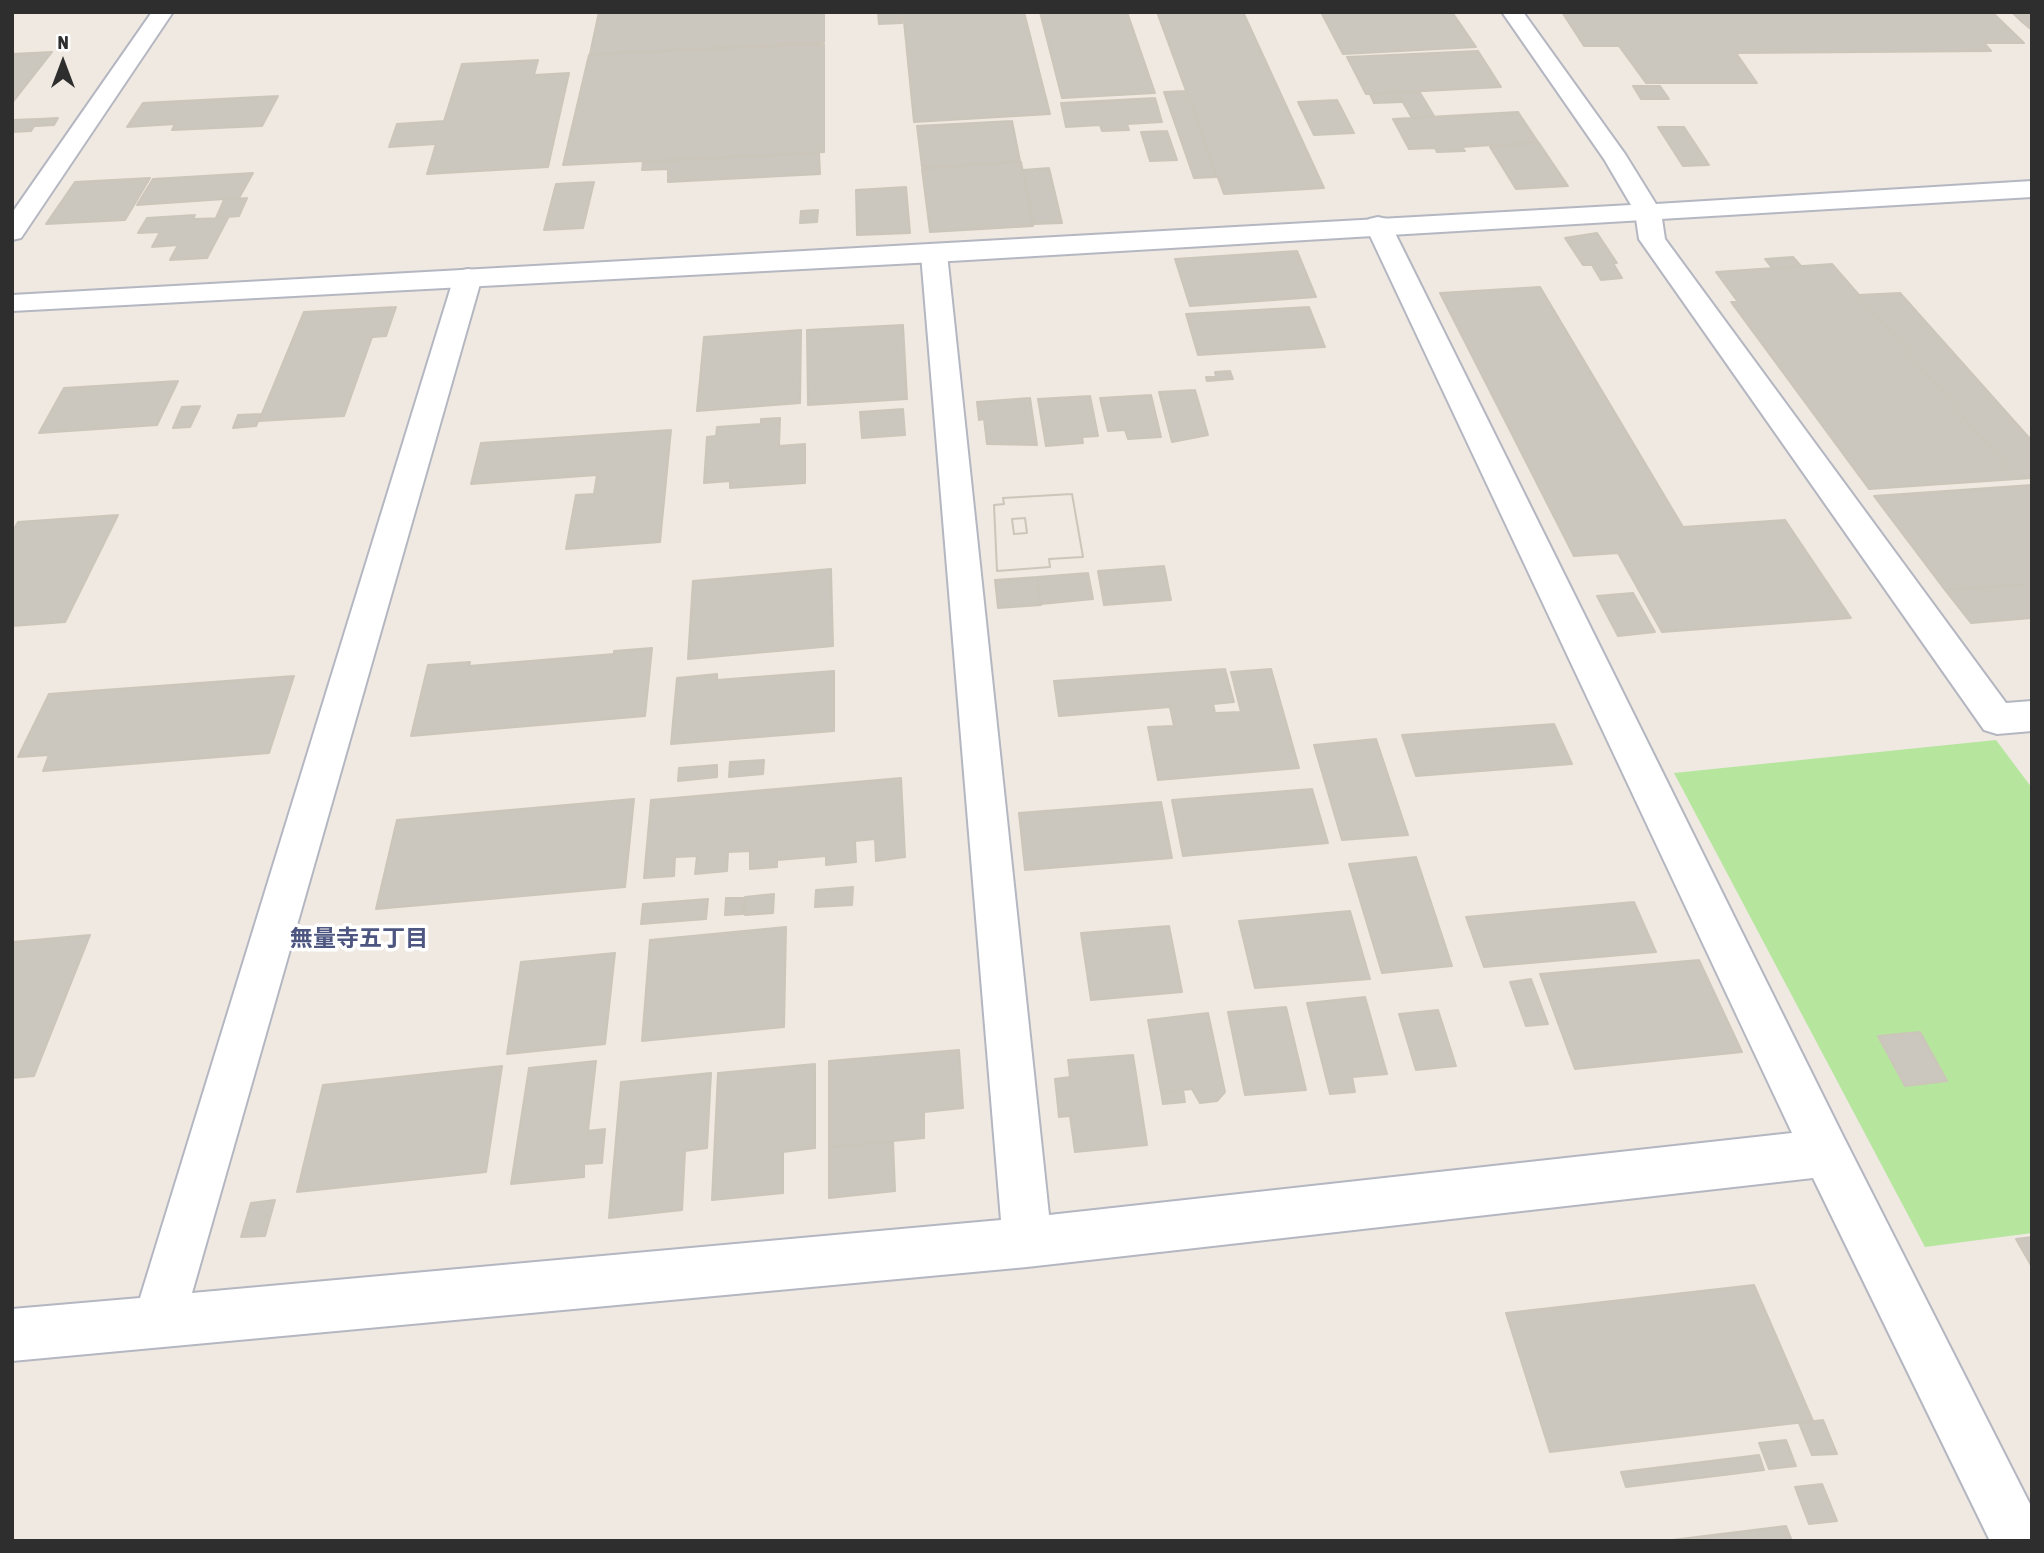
<!DOCTYPE html>
<meta charset="utf-8">
<style>
body{margin:0}
#map{position:relative;width:2044px;height:1553px;overflow:hidden;background:#efe9e1;font-family:"Asap Condensed",sans-serif}
canvas{display:block}
.frame{position:absolute;inset:0;border:14px solid #2e2e2e;pointer-events:none}
.north{position:absolute;left:28px;top:28px;width:70px;height:70px;-webkit-text-stroke:5px #fff;paint-order:stroke;rotate:0deg;font-size:19px;font-weight:700;line-height:28px;text-align:center;color:#2e2e2e}
.north::after{content:'';display:block;margin:auto;width:24px;height:32px;background:#2e2e2e;clip-path:polygon(50% 0,100% 100%,50% 72%,0 100%)}
</style>
<div id="map">
<canvas width="2044" height="1553"></canvas>
<div class="frame"></div>
<div class="north">N</div>
</div>
<script>
const context = document.querySelector('canvas').getContext('2d');
context.lineJoin = 'round';
function paint(path, color) { context.fillStyle = color; context.fill(path, 'evenodd'); }
const poly = rows => new Path2D(rows.map(r => 'M' + r).join(''));
function stroke(path, color, width, dash) { context.strokeStyle = color; context.lineWidth = width; context.lineCap = dash ? 'butt' : 'round'; context.setLineDash(dash || []); context.stroke(path); }
function write(font, color, halo, rows, align = 'center') {
  context.font = font + ' "Asap Condensed","Noto Sans JP",sans-serif'; context.lineWidth = 7; context.setLineDash([]); context.textBaseline = 'middle'; context.strokeStyle = halo; context.fillStyle = color; for (const [text, x, y, turn = 0] of rows) {
    context.save(); context.translate(x, y); context.rotate((+turn || 0) * Math.PI / 180); context.textAlign = isNaN(turn) ? turn : align; if (halo) context.strokeText(text, 0, 0); context.fillText(text, 0, 0); context.restore();
  }
}
paint(poly([
 [1996,740,2032,788,2032,1233,1925,1247,1674,773]
]), '#b6e59e');
const building = poly([
 [599,12,824,12,824,42,590,54,599,12],
 [878,12,901,12,902,23,879,24,878,12],
 [903,12,1024,12,1050,114,914,122,903,12],
 [1040,12,1127,12,1155,93,1062,98,1040,12],
 [1157,12,1243,12,1324,188,1224,194,1157,12],
 [1321,12,1452,12,1476,47,1343,54,1321,12],
 [1562,12,1992,12,2024,43,1984,43,1991,51,1736,53,1757,83,1646,83,1619,46,1584,46,1562,12],
 [2012,12,2032,12,2032,30,2021,21,2012,12],
 [824,44,824,152,563,165,589,55,824,44],
 [1478,51,1501,87,1366,94,1347,57,1478,51],
 [52,52,12,103,12,54,52,52],
 [538,60,534,75,569,73,548,167,427,174,436,144,389,147,397,124,444,121,462,64,538,60],
 [1633,86,1660,86,1669,99,1641,99,1633,86],
 [1186,91,1217,177,1194,178,1164,92,1186,91],
 [1419,91,1434,116,1412,118,1397,92,1419,91],
 [1397,93,1402,102,1374,103,1370,94,1397,93],
 [278,96,262,126,172,130,175,124,127,127,143,103,278,96],
 [1155,98,1162,122,1127,124,1129,130,1102,131,1100,125,1066,127,1061,103,1155,98],
 [1337,100,1354,133,1314,135,1298,102,1337,100],
 [1518,112,1538,142,1462,147,1465,151,1437,152,1435,148,1409,149,1393,119,1518,112],
 [58,118,54,125,36,126,40,119,58,118],
 [39,119,31,131,12,132,12,120,39,119],
 [1012,121,1020,161,922,167,917,126,1012,121],
 [1658,127,1684,127,1709,165,1683,166,1658,127],
 [1167,131,1177,160,1150,161,1141,132,1167,131],
 [1539,143,1568,186,1516,189,1490,147,1539,143],
 [819,153,820,174,668,182,668,169,642,170,643,162,819,153],
 [1021,162,1033,226,930,232,922,169,1021,162],
 [1049,168,1062,223,1034,224,1023,170,1049,168],
 [253,173,239,198,137,205,153,179,253,173],
 [150,178,125,220,46,224,75,182,150,178],
 [594,182,583,228,544,230,556,184,594,182],
 [906,187,910,233,857,235,856,190,906,187],
 [247,198,239,216,216,218,224,200,247,198],
 [818,210,817,222,800,223,801,211,818,210],
 [195,215,193,219,228,218,207,258,170,260,178,245,152,247,160,232,138,233,147,218,195,215],
 [1597,233,1617,263,1613,263,1622,278,1601,280,1592,265,1583,265,1565,238,1597,233],
 [1297,251,1316,297,1190,306,1175,259,1297,251],
 [1793,257,1801,266,1772,268,1765,259,1793,257],
 [1832,264,1859,295,2017,479,1869,489,1731,302,1738,302,1716,272,1832,264],
 [1540,287,1683,527,1785,520,1851,618,1662,632,1618,553,1574,556,1440,293,1540,287],
 [1900,293,2032,441,2032,478,2017,479,1859,295,1900,293],
 [396,307,386,336,372,337,344,416,259,421,304,312,396,307],
 [1309,307,1325,347,1198,355,1186,314,1309,307],
 [903,325,907,399,808,405,807,330,903,325],
 [801,330,800,403,697,411,704,337,801,330],
 [1230,371,1233,379,1207,381,1206,377,1216,377,1215,372,1230,371],
 [178,381,157,425,39,433,64,388,178,381],
 [1195,390,1208,435,1172,442,1159,392,1195,390],
 [1151,395,1161,437,1128,439,1125,430,1108,431,1100,398,1151,395],
 [1090,396,1098,436,1082,437,1083,443,1046,446,1038,399,1090,396],
 [1030,398,1037,445,987,444,984,419,979,420,977,402,1030,398],
 [200,406,190,427,173,428,182,407,200,406],
 [903,409,905,435,862,438,860,412,903,409],
 [261,414,256,426,233,428,238,415,261,414],
 [780,418,779,446,805,444,805,483,730,488,730,481,704,483,707,437,716,436,717,427,761,424,761,419,780,418],
 [671,430,660,542,566,549,576,495,594,494,597,475,471,484,481,443,671,430],
 [2032,485,2032,584,1945,590,1874,496,2032,485],
 [1072,494,1083,557,1049,559,1050,567,997,571,994,505,1004,504,1003,498,1072,494],
 [1025,518,1027,533,1014,534,1012,519,1025,518],
 [1072,494,1083,557,1049,559,1050,567,997,571,994,505,1004,504,1003,498,1072,494],
 [118,515,65,622,12,626,12,532,18,522,118,515],
 [1025,518,1027,533,1014,534,1012,519,1025,518],
 [1164,566,1171,600,1104,605,1098,571,1164,566],
 [831,569,833,646,688,659,693,581,831,569],
 [1088,573,1093,599,1041,604,1037,577,1088,573],
 [1037,577,1041,605,998,608,995,580,1037,577],
 [2032,584,2032,618,1971,623,1945,590,2032,584],
 [1633,593,1655,632,1618,636,1597,596,1633,593],
 [652,648,645,716,411,736,428,665,470,662,469,666,614,654,614,651,652,648],
 [1225,669,1234,702,1213,704,1215,713,1241,712,1231,672,1271,669,1299,768,1158,780,1148,727,1174,726,1170,707,1059,716,1054,681,1225,669],
 [834,671,834,731,671,744,677,678,717,674,717,680,834,671],
 [294,676,269,753,43,771,49,755,18,757,49,694,294,676],
 [1554,724,1572,764,1416,776,1402,735,1554,724],
 [1376,739,1408,835,1342,840,1314,745,1376,739],
 [764,760,763,774,729,777,730,762,764,760],
 [717,765,717,777,678,781,679,768,717,765],
 [901,778,905,857,876,861,875,839,855,841,856,862,826,865,826,856,777,860,777,867,750,869,750,851,728,852,727,871,695,874,697,856,675,857,674,876,644,878,651,800,901,778],
 [1312,789,1328,843,1183,856,1172,800,1312,789],
 [634,799,625,887,376,909,397,820,634,799],
 [1161,802,1172,858,1025,870,1019,813,1161,802],
 [1416,857,1452,966,1382,973,1349,864,1416,857],
 [853,887,852,905,815,907,816,890,853,887],
 [774,894,773,913,745,915,745,897,774,894],
 [726,898,744,898,743,914,725,915,726,898],
 [708,899,706,919,641,924,643,904,708,899],
 [1634,902,1656,952,1484,967,1466,917,1634,902],
 [1350,911,1370,979,1255,988,1239,921,1350,911],
 [1169,926,1182,992,1091,1000,1081,933,1169,926],
 [786,927,784,1027,642,1041,650,940,786,927],
 [90,935,34,1076,12,1078,12,942,90,935],
 [615,953,605,1044,507,1054,521,962,615,953],
 [1699,960,1742,1052,1575,1069,1540,974,1699,960],
 [1531,979,1548,1024,1526,1026,1510,982,1531,979],
 [1365,997,1387,1074,1352,1077,1355,1092,1330,1094,1307,1003,1365,997],
 [1286,1007,1306,1090,1245,1095,1228,1012,1286,1007],
 [1438,1010,1456,1066,1416,1070,1399,1014,1438,1010],
 [1208,1013,1225,1092,1217,1101,1200,1103,1192,1089,1161,1092,1148,1020,1208,1013],
 [1920,1032,1947,1081,1905,1086,1878,1036,1920,1032],
 [959,1050,963,1108,924,1112,924,1138,829,1147,829,1061,959,1050],
 [1133,1055,1147,1145,1075,1152,1070,1116,1059,1117,1055,1079,1070,1077,1068,1060,1133,1055],
 [596,1061,588,1131,605,1129,602,1163,584,1164,584,1177,511,1184,529,1068,596,1061],
 [815,1064,815,1148,783,1152,783,1193,712,1200,718,1073,815,1064],
 [502,1066,486,1172,297,1192,323,1085,502,1066],
 [711,1073,707,1148,685,1151,682,1210,609,1218,621,1082,711,1073],
 [1183,1090,1185,1102,1163,1104,1161,1092,1183,1090],
 [893,1141,895,1191,829,1198,829,1148,893,1141],
 [275,1200,265,1236,241,1237,251,1203,275,1200],
 [2032,1237,2032,1267,2016,1239,2032,1237],
 [1754,1285,1813,1421,1550,1452,1506,1313,1754,1285],
 [1823,1420,1837,1454,1812,1455,1799,1423,1823,1420],
 [1786,1440,1796,1466,1769,1469,1759,1443,1786,1440],
 [1759,1455,1764,1470,1626,1487,1621,1472,1759,1455],
 [1822,1484,1837,1521,1809,1524,1795,1487,1822,1484],
 [1786,1526,1792,1541,1664,1541,1786,1526]
]);
paint(building, '#cbc7bf');
stroke(building, '#cbc5ba', 2);
const street = poly([
 [1648,204,1657,207,1661,212,1665,239,2006,703,2032,701,2032,731,1997,734,1984,730,1639,239,1635,212,1639,207,1648,204],
 [1378,217,1387,219,1391,225,1843,1136,2032,1508,2032,1541,1990,1541,1813,1178,1027,1267,12,1361,12,1309,140,1298,454,277,458,271,468,269,478,271,482,277,192,1293,1001,1220,921,254,925,248,934,246,943,248,947,254,1049,1215,1792,1133,1365,225,1369,219,1378,217]
]);
const secondary = poly([
 [152,12,173,12,21,238,12,240,12,213,152,12],
 [1502,12,1523,12,1625,154,1656,204,2032,181,2032,197,934,262,12,311,12,295,1631,205,1604,159,1502,12]
]);
stroke(street, '#b4b7c1', 4);
stroke(secondary, '#b4b7c1', 4);
paint(street, '#fff');
paint(secondary, '#fff');
write('bold 23px', '#4d5680', '#fff', [
 ["無量寺五丁目",359,939]
]);
</script>
